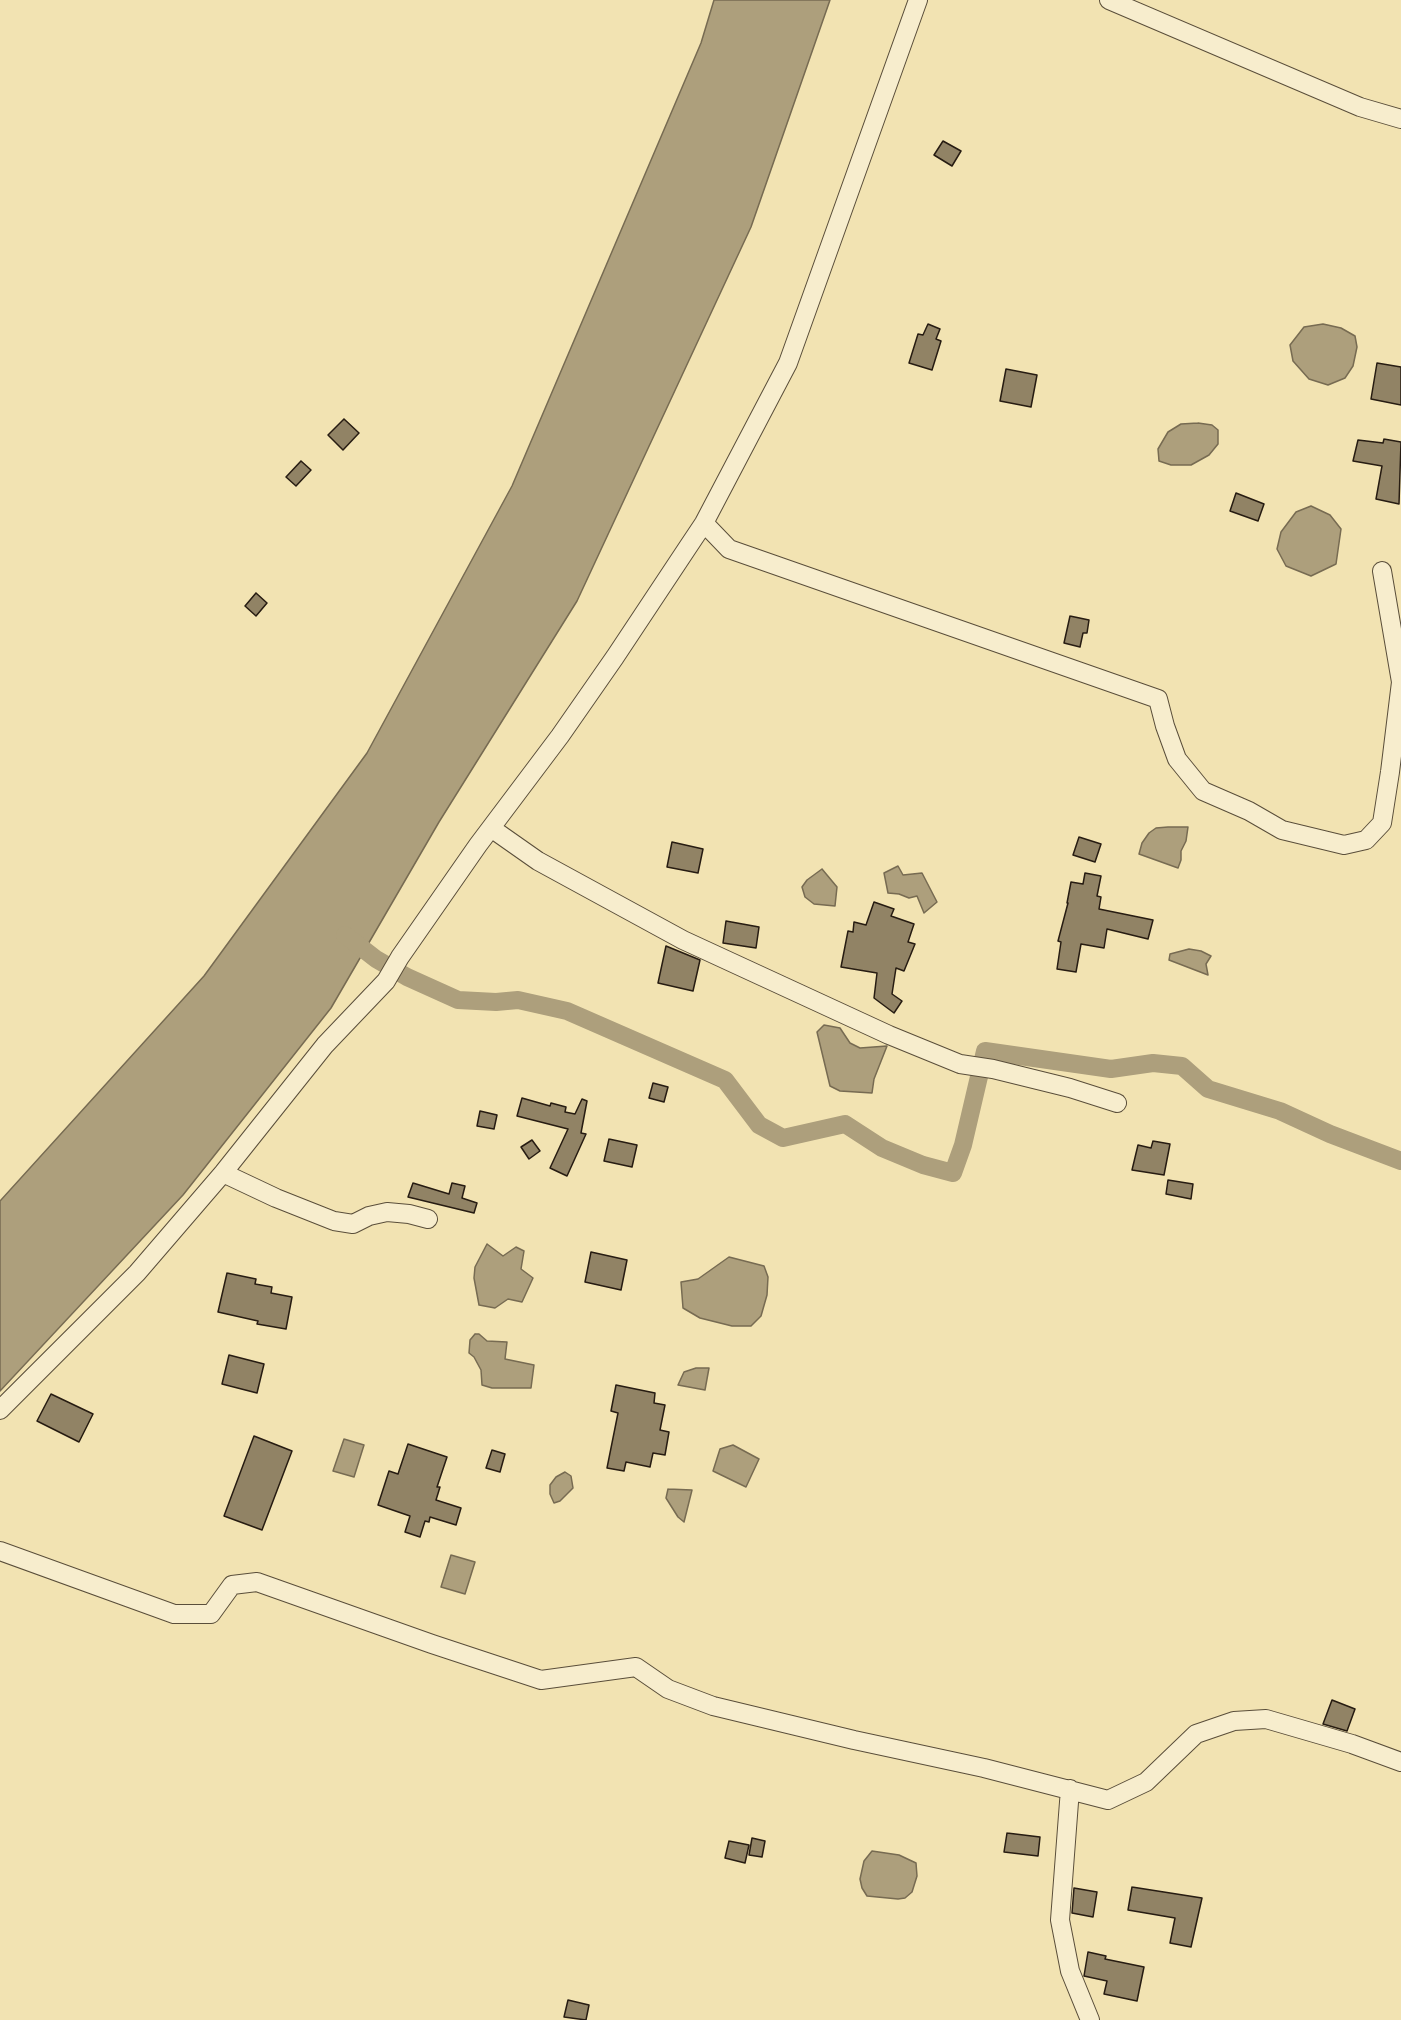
<!DOCTYPE html>
<style>
body{margin:0}
canvas{display:block;background:#f2e3b2}
</style>
<canvas width="1401" height="2020"></canvas>
<script>
const context = document.querySelector('canvas').getContext('2d');
context.lineJoin = 'round';
function paint(path, color) { context.fillStyle = color; context.fill(path, 'evenodd'); }
const poly = rows => new Path2D(rows.map(r => 'M' + r).join(''));
function stroke(path, color, width, dash) { context.strokeStyle = color; context.lineWidth = width; context.lineCap = dash ? 'butt' : 'round'; context.setLineDash(dash || []); context.stroke(path); }
const water = poly([
 [714,0,830,0,751,227,577,601,439,822,331,1008,183,1195,0,1391,0,1201,204,976,367,753,512,486,701,43,714,0],
 [1323,324,1341,328,1355,336,1357,347,1353,366,1345,378,1328,385,1309,379,1293,361,1290,345,1304,327,1323,324],
 [1198,423,1212,425,1218,430,1218,444,1209,455,1191,465,1171,465,1159,461,1158,449,1168,432,1181,424,1198,423],
 [1311,506,1330,515,1341,529,1336,564,1311,576,1286,566,1277,549,1281,532,1296,512,1311,506],
 [1168,827,1188,827,1186,841,1181,851,1181,860,1178,868,1139,854,1142,843,1149,833,1156,828,1168,827],
 [898,866,903,875,922,873,937,902,924,913,917,896,909,898,899,894,888,893,884,873,898,866],
 [822,869,837,887,835,906,814,904,805,897,802,887,807,880,822,869],
 [1189,949,1201,951,1211,956,1206,964,1208,975,1169,960,1170,954,1189,949],
 [824,1025,840,1028,850,1043,860,1048,887,1046,874,1079,872,1093,840,1091,830,1086,817,1032,824,1025],
 [487,1244,503,1256,516,1247,524,1251,521,1269,533,1278,522,1302,508,1299,495,1308,479,1305,474,1278,475,1267,487,1244],
 [729,1257,764,1266,768,1277,767,1295,761,1316,751,1326,732,1326,700,1318,683,1308,681,1282,698,1279,729,1257],
 [475,1334,479,1334,487,1341,507,1342,505,1359,534,1365,531,1388,492,1388,482,1385,481,1370,474,1357,469,1353,470,1340,475,1334],
 [696,1368,709,1368,705,1390,678,1385,684,1372,696,1368],
 [344,1439,364,1445,354,1477,333,1471,344,1439],
 [733,1445,759,1459,746,1487,713,1471,720,1449,733,1445],
 [565,1472,571,1476,573,1488,560,1501,554,1503,550,1494,550,1485,556,1477,565,1472],
 [668,1489,692,1490,684,1522,678,1517,666,1498,668,1489],
 [451,1555,475,1562,465,1594,441,1587,451,1555],
 [872,1851,899,1855,916,1863,917,1876,912,1892,905,1898,898,1899,867,1896,862,1888,860,1879,864,1861,872,1851]
]);
paint(water, '#ad9f7c');
stroke(water, '#776b52', 1.5);
stroke(poly([
 [345,935,376,959,407,977,458,1000,496,1002,518,1000,567,1011,725,1080,759,1125,783,1138,845,1124,882,1148,923,1165,953,1173,963,1145,985,1051,1111,1069,1153,1063,1182,1066,1208,1089,1280,1111,1330,1134,1401,1161]
]), '#ad9f7c', 18);
const building = poly([
 [943,141,961,151,952,166,934,155,943,141],
 [928,324,940,329,936,339,941,341,932,370,909,363,918,334,923,335,928,324],
 [1377,363,1401,367,1401,405,1371,399,1377,363],
 [1006,369,1037,375,1031,407,1000,401,1006,369],
 [344,419,359,433,343,450,328,435,344,419],
 [1384,439,1401,442,1399,504,1376,499,1382,466,1353,461,1358,440,1383,443,1384,439],
 [301,461,311,470,296,486,286,477,301,461],
 [1236,493,1264,504,1258,521,1230,511,1236,493],
 [256,593,267,603,256,616,245,606,256,593],
 [1070,616,1089,620,1087,633,1083,633,1080,647,1064,643,1070,616],
 [1079,837,1101,844,1095,862,1073,855,1079,837],
 [672,842,703,849,698,873,667,867,672,842],
 [1085,873,1101,876,1097,896,1101,897,1099,909,1153,920,1148,939,1107,929,1104,948,1081,944,1076,972,1057,969,1061,942,1058,941,1068,903,1067,903,1071,882,1083,884,1085,873],
 [874,902,894,909,891,916,914,924,908,942,915,944,904,971,896,968,892,994,902,1001,894,1013,874,998,877,973,841,967,848,931,853,932,854,922,866,925,874,902],
 [726,921,759,927,756,948,723,943,726,921],
 [666,946,700,960,693,991,658,983,666,946],
 [653,1083,668,1087,664,1102,649,1098,653,1083],
 [522,1098,550,1106,551,1103,566,1107,565,1112,575,1114,582,1099,587,1101,581,1133,586,1134,567,1176,550,1168,568,1129,517,1116,522,1098],
 [480,1111,497,1115,494,1129,477,1126,480,1111],
 [609,1139,637,1145,632,1167,604,1161,609,1139],
 [532,1140,540,1151,529,1159,521,1147,532,1140],
 [1153,1141,1170,1144,1164,1175,1132,1170,1138,1145,1151,1148,1153,1141],
 [1168,1180,1193,1184,1191,1199,1166,1194,1168,1180],
 [413,1183,449,1194,452,1183,465,1186,462,1198,477,1203,474,1213,408,1197,413,1183],
 [591,1252,627,1260,621,1290,585,1282,591,1252],
 [227,1273,256,1279,255,1284,272,1287,271,1293,292,1297,286,1329,257,1324,258,1321,218,1312,227,1273],
 [229,1355,264,1364,257,1393,222,1384,229,1355],
 [616,1385,655,1393,654,1403,665,1405,660,1430,669,1432,665,1455,653,1453,650,1467,626,1462,624,1471,607,1468,618,1413,611,1411,616,1385],
 [51,1394,93,1414,79,1442,37,1421,51,1394],
 [254,1436,292,1451,262,1530,224,1516,254,1436],
 [408,1444,447,1457,437,1487,440,1487,436,1500,461,1508,456,1525,430,1517,429,1522,425,1521,420,1537,405,1532,410,1516,378,1505,389,1471,398,1474,408,1444],
 [492,1450,505,1454,500,1472,486,1468,492,1450],
 [1332,1700,1355,1709,1347,1731,1323,1724,1332,1700],
 [1007,1833,1040,1837,1038,1856,1004,1852,1007,1833],
 [752,1838,765,1841,762,1857,749,1855,752,1838],
 [729,1841,749,1845,745,1863,725,1858,729,1841],
 [1132,1887,1202,1898,1191,1947,1170,1943,1175,1918,1128,1910,1132,1887],
 [1074,1888,1097,1892,1093,1917,1072,1913,1074,1888],
 [1088,1952,1106,1956,1105,1959,1144,1967,1137,2001,1104,1994,1107,1981,1084,1976,1088,1952],
 [568,2000,589,2005,586,2020,564,2017,568,2000]
]);
paint(building, '#918365');
stroke(building, '#271c12', 1.5);
const minor = poly([
 [1109,0,1360,107,1401,119],
 [704,523,729,549,1158,699,1165,726,1177,759,1203,791,1249,811,1282,830,1344,845,1366,840,1382,823,1390,772,1401,682,1382,571],
 [491,828,538,861,683,940,889,1035,960,1064,993,1069,1070,1088,1117,1103],
 [223,1173,276,1198,334,1221,353,1224,369,1216,387,1212,409,1214,428,1219],
 [0,1410,137,1273,223,1173,325,1045,386,981,400,957,478,845,560,736,615,657,686,550,704,523,788,363,918,0],
 [0,1551,174,1614,211,1614,232,1585,257,1582,432,1644,541,1680,636,1667,668,1689,713,1706,854,1740,984,1768,1108,1800,1146,1782,1196,1734,1234,1721,1266,1719,1352,1744,1401,1762],
 [1070,1789,1060,1920,1070,1971,1090,2020]
]);
stroke(minor, '#5a4e3a', 20);
stroke(minor, '#f7edcd', 18);
</script>
